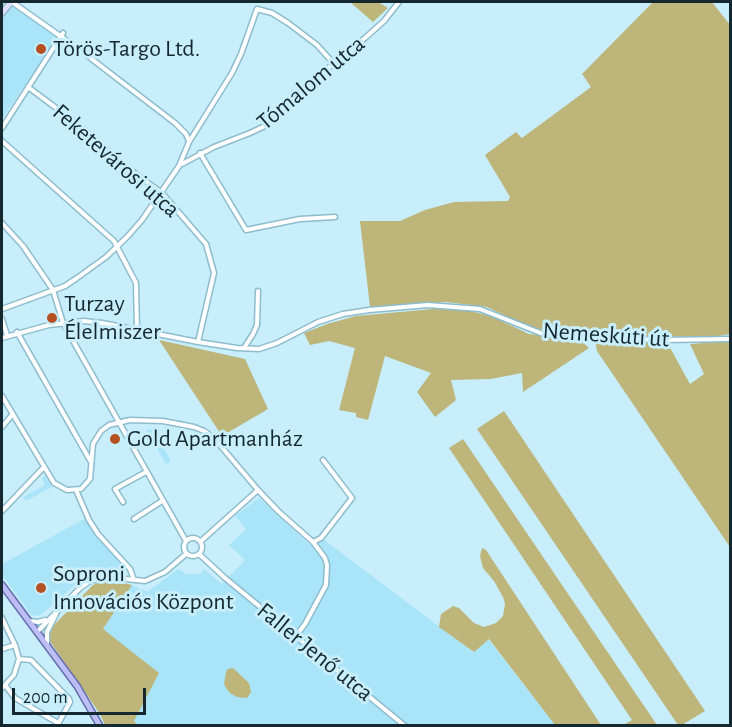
<!DOCTYPE html>
<meta charset="utf-8">
<style>
body{margin:0}
#map{position:relative;width:732px;height:727px;overflow:hidden;background:#c8eefc;font-family:"Alegreya Sans",sans-serif}
canvas{display:block}
.frame{position:absolute;inset:0;border:3px solid #15282f;pointer-events:none}
.scale{position:absolute;left:12px;top:688px;width:134px;height:27px;box-sizing:border-box;border:3px solid #15282f;border-top:0;padding-left:8px;font-size:18px;line-height:21px;white-space:nowrap;color:#15282f;-webkit-text-stroke:4px #c8eefc;paint-order:stroke}
</style>
<div id="map">
<canvas width="732" height="727"></canvas>
<div class="frame"></div>
<div class="scale">200 m</div>
</div>
<script>
const context = document.querySelector('canvas').getContext('2d');
context.lineJoin = 'round';
function paint(path, color) { context.fillStyle = color; context.fill(path, 'evenodd'); }
const poly = rows => new Path2D(rows.map(r => 'M' + r).join(''));
function stroke(path, color, width, dash) { context.strokeStyle = color; context.lineWidth = width; context.lineCap = dash ? 'butt' : 'round'; context.setLineDash(dash || []); context.stroke(path); }
function write(font, color, halo, rows, align = 'center') {
  context.font = font + ' "Alegreya Sans",sans-serif'; context.lineWidth = 6; context.setLineDash([]); context.textBaseline = 'middle'; context.strokeStyle = halo; context.fillStyle = color; for (const [text, x, y, turn = 0] of rows) {
    context.save(); context.translate(x, y); context.rotate((+turn || 0) * Math.PI / 180); context.textAlign = isNaN(turn) ? turn : align; if (halo) context.strokeText(text, 0, 0); context.fillText(text, 0, 0); context.restore();
  }
}
paint(poly([
 [2,2,11,2,58,37,2,119],
 [153,429,171,461,166,464,146,430],
 [45,475,52,487,26,501,23,497,45,485,42,478],
 [259,498,310,545,323,539,473,652,488,639,555,725,138,725,134,722,103,629,132,585,147,592,178,569,187,574,200,574,204,569,222,584,245,560,229,545,246,529,235,516],
 [84,519,125,568,124,572,92,574,80,580,41,615,32,616,2,575,2,564]
]), '#aae4f8');
paint(poly([
 [350,2,378,2,388,8,373,22],
 [653,2,712,2,730,25,730,334,712,337,579,335,532,328,487,307,446,302,370,307,360,221,400,221,425,210,454,202,508,201,510,197,485,155,516,132,522,138,591,87,582,74],
 [433,309,466,310,491,316,529,334,580,340,589,348,523,392,522,373,491,379,451,380,456,400,435,417,417,392,431,373,385,356,368,420,356,417,356,413,339,410,355,348,329,341,310,345,304,333,327,324,356,316],
 [159,340,245,359,268,409,222,436],
 [595,341,668,344,690,384,704,374,690,344,730,341,730,547,597,351],
 [504,411,705,711,682,725,678,725,477,429],
 [463,439,657,725,623,725,632,720,449,448],
 [482,548,486,550,601,725,555,725,489,639,474,652,439,627,441,614,453,606,459,608,474,623,484,627,496,623,503,616,505,604,503,597,494,581,483,568,480,556],
 [102,581,120,582,132,585,103,629,159,673,134,721,138,725,105,725,100,714,49,640,51,628,93,585],
 [233,668,249,683,251,692,247,698,237,697,230,693,226,688,224,684,226,672,228,669]
]), '#bdb579');
const street = poly([
 [12,2,80,50,175,123,186,134,189,141],
 [28,87,83,128,121,163,162,193,206,244,214,273,198,342],
 [2,128,63,33],
 [2,141,114,241,136,283,137,330],
 [200,153,246,230,300,219,335,217],
 [182,164,214,147,250,133,265,126,305,87,365,38,384,21,399,2],
 [2,223,23,246,53,290,63,323,186,541],
 [2,309,65,286,77,278,106,257,128,236,142,220,179,166,189,142,232,73,241,54,257,9,272,13,288,23,317,45,335,65],
 [2,319,7,335],
 [17,332,91,462],
 [2,338,49,325,84,321,102,323,198,342,237,348,259,349,277,343,318,322,343,314,369,310,428,305,480,309,543,334,584,338,663,340,730,339],
 [244,348,253,334,257,325,258,291],
 [2,396,54,483,67,490,81,489,90,479,93,444,101,431,109,425,130,420,163,421,194,427,204,431,214,438,258,490,278,511,313,542,325,558,327,565,326,585,305,624,296,636],
 [2,427,12,415],
 [76,490,89,520,98,534,130,569,134,580],
 [123,502,115,489,146,472],
 [2,511,44,467],
 [134,519,162,501],
 '184 547a9 9 0 1 1 18 0a9 9 0 1 1-18 0Z',
 [200,542,258,490],
 [313,542,321,538,352,498,323,460],
 [199,554,225,578,405,726],
 [2,618,15,645,19,659,14,675,2,688],
 [30,621,38,622,45,620],
 [37,632,80,588,90,581,107,577,145,581,165,572,186,554],
 [47,643,47,632,56,614],
 [2,649,15,645],
 [19,659,31,660,69,699,70,702,57,726],
 [5,685,15,698,58,723]
]);
const secondary = poly([
 [2,13,11,2]
]);
const primary = poly([
 [2,585,77,686,100,726]
]);
stroke(street, '#8dbccd', 7);
stroke(secondary, '#8dbccd', 8);
stroke(primary, '#676eae', 8);
stroke(street, '#fff', 4);
stroke(secondary, '#dfdffb', 5);
stroke(primary, '#bebef7', 5);
for (const [x, y, r, color] of [
 [41,49,6,"#b55022"],
 [52,318,6,"#b55022"],
 [115,439,6,"#b55022"],
 [41,588,6,"#b55022"]
]) { const dot = new Path2D(); dot.arc(x, y, r, 0, 2 * Math.PI); context.fillStyle = color; context.fill(dot); stroke(dot, '#c8eefc', 2); }
write('24px', '#15282f', '#c8eefc', [
 ["Törös-Targo Ltd.",53,49],
 ["Turzay",64,304],
 ["Élelmiszer",64,332],
 ["Gold Apartmanház",127,439],
 ["Soproni",53,574],
 ["Innovációs Központ",53,602]
], 'left');
write('24px', '#15282f', '#c8eefc', [
 ["Tómalom utca",311,83,-40],
 ["Feketevárosi utca",116,161,41],
 ["Nemeskúti út",606,335,4],
 ["Faller Jenő utca",315,652,39]
]);
</script>
